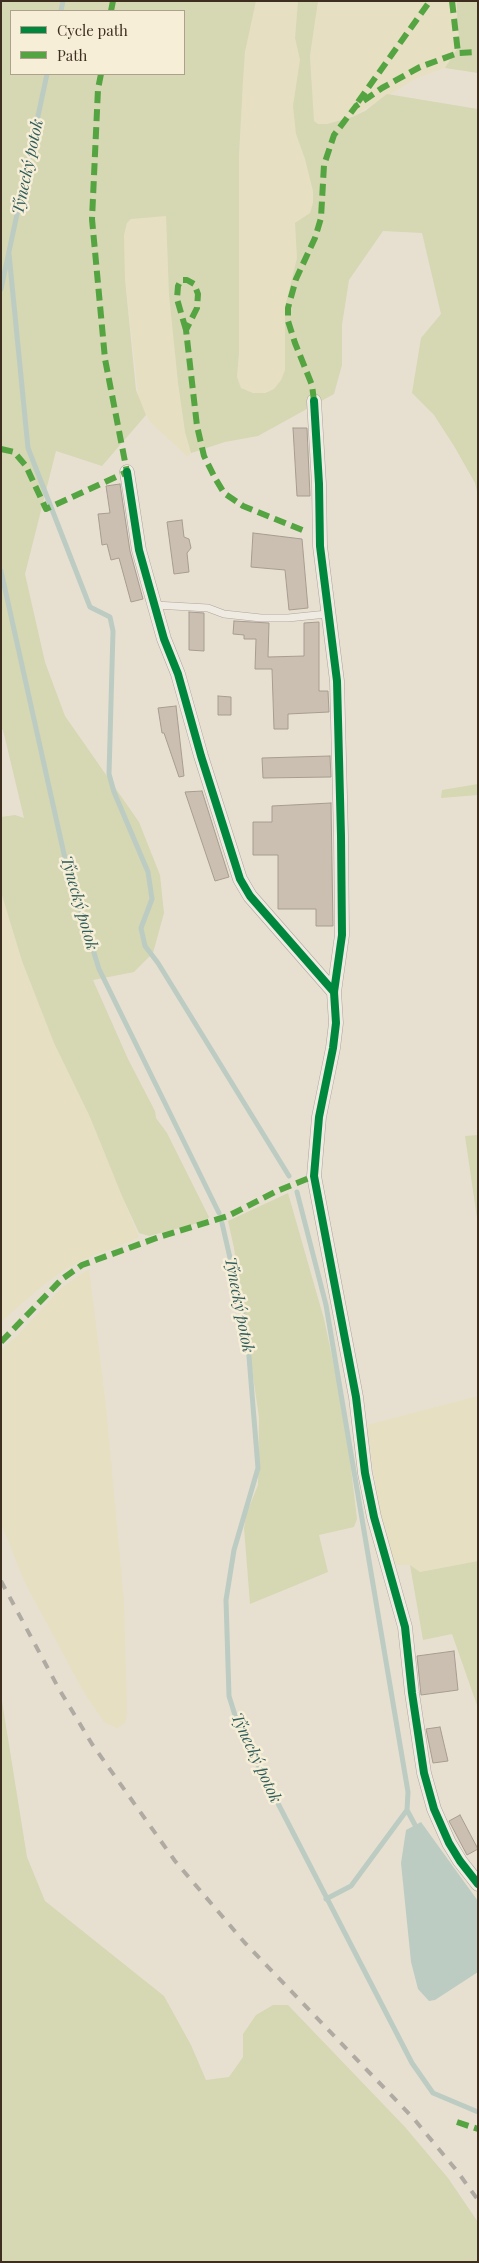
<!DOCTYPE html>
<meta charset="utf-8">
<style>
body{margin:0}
#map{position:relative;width:479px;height:2263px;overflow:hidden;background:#e7e0d1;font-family:"Playfair Display",serif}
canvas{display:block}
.frame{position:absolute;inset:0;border:2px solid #3d2e20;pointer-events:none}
.legend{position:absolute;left:10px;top:10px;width:175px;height:65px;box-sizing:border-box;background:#f7eed8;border:1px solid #ada18e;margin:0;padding:6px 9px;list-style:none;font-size:15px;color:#3d2e20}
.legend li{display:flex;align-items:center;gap:10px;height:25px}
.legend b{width:25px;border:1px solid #ada18e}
</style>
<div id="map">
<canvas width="479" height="2263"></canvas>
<div class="frame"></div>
<ul class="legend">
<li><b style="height:6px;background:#00873e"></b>Cycle path</li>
<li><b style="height:6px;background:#54a441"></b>Path</li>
</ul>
</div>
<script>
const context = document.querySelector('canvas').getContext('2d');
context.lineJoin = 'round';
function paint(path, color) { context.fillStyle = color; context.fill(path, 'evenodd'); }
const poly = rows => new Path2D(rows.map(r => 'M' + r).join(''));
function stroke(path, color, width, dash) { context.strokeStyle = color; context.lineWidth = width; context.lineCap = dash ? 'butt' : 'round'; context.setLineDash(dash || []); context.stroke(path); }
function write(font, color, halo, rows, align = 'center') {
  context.font = font + ' "Playfair Display",serif'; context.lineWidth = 5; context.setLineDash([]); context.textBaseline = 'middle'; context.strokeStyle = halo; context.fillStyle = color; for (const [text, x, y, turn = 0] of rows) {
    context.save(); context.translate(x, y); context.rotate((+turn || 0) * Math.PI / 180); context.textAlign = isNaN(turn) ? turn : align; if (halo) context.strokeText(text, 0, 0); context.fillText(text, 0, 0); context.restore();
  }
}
paint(poly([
 [256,1,298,1,295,38,300,60,296,134,305,159,313,191,313,203,310,213,297,222,297,258,285,307,285,370,281,380,274,389,259,394,244,390,240,386,237,377,239,354,239,156,243,81,245,52],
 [318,1,457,1,457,23,459,36,455,56,445,68,417,78,352,117,326,124,318,124,314,122,310,56],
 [166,216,169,295,178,383,185,432,191,453,188,457,151,423,139,401,125,279,124,235,127,223,135,217],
 [1,892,22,961,54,1043,90,1117,139,1237,134,1240,85,1259,64,1270,41,1287,1,1322],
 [89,1269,106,1406,124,1601,127,1713,125,1723,117,1728,104,1722,83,1691,25,1583,1,1524,1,1350,18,1335,62,1287],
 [478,1396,478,1561,420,1572,410,1565,393,1565,379,1512,367,1425]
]), '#e6dfc2');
paint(poly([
 [1,1,256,1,245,52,243,81,239,156,239,354,237,377,241,388,253,393,265,393,274,389,281,380,285,370,285,307,297,258,295,223,310,213,313,203,313,191,305,159,296,134,293,106,300,60,295,38,298,1,318,1,310,56,314,121,318,124,327,124,352,117,365,111,387,94,478,109,478,496,475,483,454,446,434,415,412,393,421,338,441,314,422,233,383,231,349,280,342,325,342,365,334,394,258,436,225,442,191,453,185,432,178,383,169,295,166,216,131,219,127,223,124,235,125,279,136,390,146,415,102,466,56,451,25,574,45,662,65,716,139,822,160,875,164,913,153,953,134,972,93,980,128,1059,155,1111,156,1118,167,1133,209,1217,206,1221,149,1236,139,1233,122,1196,90,1117,54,1043,22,961,1,892,1,817,15,815,24,818,3,730,1,730],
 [11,11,184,11,184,74,11,74],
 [457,1,478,1,478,73,445,68,457,49,459,36,457,23],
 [478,784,478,795,441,798,442,790],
 [478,1135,478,1225,465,1136],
 [288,1193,324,1319,345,1417,357,1519,354,1527,319,1535,328,1572,250,1604,244,1528,246,1515,258,1485,259,1417,234,1248,228,1221],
 [478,1561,478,1708,452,1634,423,1640,410,1565,420,1572],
 [1,1695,27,1857,45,1901,164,1996,191,2045,206,2080,229,2077,243,2057,243,2034,256,2015,273,2005,288,2005,405,2127,448,2178,478,2222,478,2262,1,2262]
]), '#d6d7b3');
paint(poly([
 [421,1822,478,1901,478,1972,435,2000,429,2001,418,1989,411,1962,401,1863,406,1830]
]), '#bcccc2');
stroke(poly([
 [61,11,63,1],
 [9,254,28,448,90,607,110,617,113,631,109,774,114,792,148,872,152,899,141,928,145,946,158,963,289,1176],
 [1,289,47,74],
 [1,571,66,863,99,969,219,1213],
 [297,1192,326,1305,408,1792,407,1810,351,1886,326,1899],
 [222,1223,247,1332,258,1468,234,1550,226,1600,229,1696,239,1728,412,2063,433,2093,478,2112],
 [407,1810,415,1825]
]), '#bcccc2', 5);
const building = poly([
 [293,428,307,428,310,496,297,496,293,428],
 [120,484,130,551,143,599,131,602,119,558,111,560,107,544,102,545,98,514,110,513,106,486,120,484],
 [182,520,184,537,189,539,191,548,187,553,189,572,174,574,167,522,182,520],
 [253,533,302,539,308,608,289,610,285,570,251,567,253,533],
 [189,612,204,613,204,651,189,650,189,612],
 [234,621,269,623,268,657,304,656,304,623,319,622,319,691,328,691,329,712,288,714,288,729,274,729,272,669,255,669,256,639,244,639,244,635,233,634,234,621],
 [218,696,231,697,231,715,218,715,218,696],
 [176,706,184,776,179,777,164,733,162,733,158,708,176,706],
 [330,756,331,777,263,778,262,758,330,756],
 [202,791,229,877,215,881,185,792,202,791],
 [331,803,333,926,316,926,316,909,278,909,278,855,253,855,253,822,272,822,272,806,331,803],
 [454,1651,458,1690,421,1695,417,1656,454,1651],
 [440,1727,448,1761,433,1763,426,1729,440,1727],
 [460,1815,478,1849,467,1855,449,1821,460,1815]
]);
paint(building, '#cbbfb2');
stroke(building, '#a89c90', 1);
const lane = poly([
 [155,605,208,608,224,614,261,618,288,618,327,614]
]);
const street = poly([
 [314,401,319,484,320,546,337,681,341,836,342,935,334,992,336,1023,333,1048,319,1117,314,1176,356,1397,365,1473,374,1517,405,1627,412,1693,424,1773,434,1809,449,1843,460,1861,478,1884],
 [127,472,139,550,164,639,178,674,201,756,240,879,250,896,334,992]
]);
stroke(lane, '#ada599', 8);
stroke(street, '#ada599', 15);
stroke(lane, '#efebe3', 7);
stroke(street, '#efebe3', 14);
stroke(poly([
 [1,1581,59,1689,92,1744,175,1861,245,1943,414,2119,457,2171,478,2200]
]), '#afaaa2', 4, [9, 9]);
stroke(poly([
 [452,1,458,53],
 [111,11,113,1],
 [358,102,430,1],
 [186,330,177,299,178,286,181,280,187,280,194,284,198,294,197,308,186,330,197,426,204,456,215,478,224,493,243,506,305,531],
 [314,401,312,385,295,343,288,321,288,308,296,279,315,238,321,218,324,165,334,135,356,106,382,88,420,67,458,53,478,52],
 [1,449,14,452,26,466,46,509,127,472,105,359,92,219,98,89,101,74],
 [1,1342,62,1279,82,1265,162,1236,228,1216,277,1191,314,1176],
 [457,2122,478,2129]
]), '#54a441', 6, [12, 6]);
stroke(poly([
 [314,401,319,484,320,546,337,681,341,836,342,935,334,992,336,1023,333,1048,319,1117,314,1176,356,1397,365,1473,374,1517,405,1627,412,1693,424,1773,434,1809,449,1843,460,1861,478,1884],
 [127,472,139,550,164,639,178,674,201,756,240,879,250,896,334,992]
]), '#00873e', 8);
write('italic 16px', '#2f5d5a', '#f7eed8', [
 ["Týnecký potok",28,167,-78],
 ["Týnecký potok",79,903,74],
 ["Týnecký potok",239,1305,79],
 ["Týnecký potok",256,1758,65]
]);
</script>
